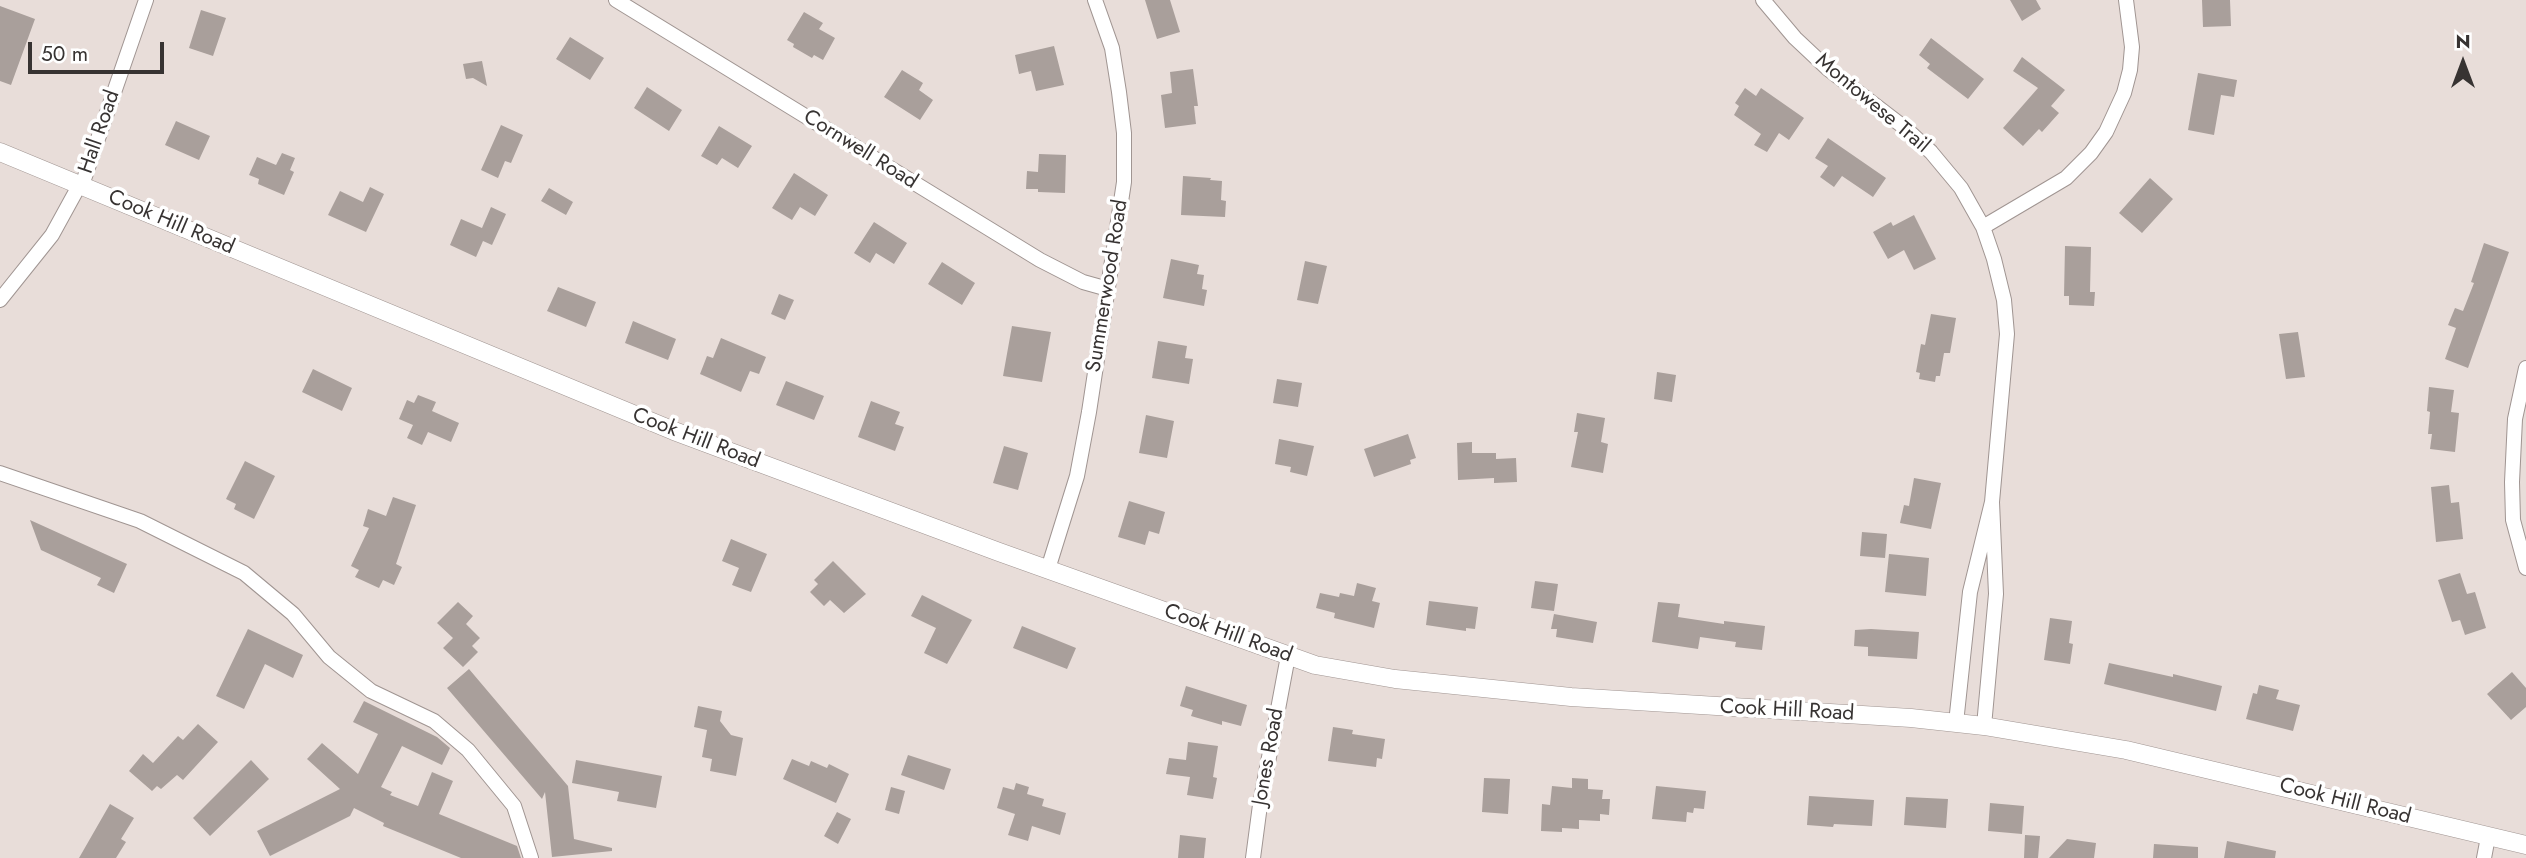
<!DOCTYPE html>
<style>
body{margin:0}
#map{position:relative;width:2526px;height:858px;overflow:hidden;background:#e8ddd9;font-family:Jost,sans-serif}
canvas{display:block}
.north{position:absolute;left:2428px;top:28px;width:70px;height:70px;-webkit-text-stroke:5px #fff;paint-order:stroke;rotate:0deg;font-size:19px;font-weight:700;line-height:28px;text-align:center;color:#373332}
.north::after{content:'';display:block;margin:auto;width:24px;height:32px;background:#373332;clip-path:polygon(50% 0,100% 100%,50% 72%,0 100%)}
.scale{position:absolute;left:28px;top:42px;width:136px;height:32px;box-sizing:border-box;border:4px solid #373332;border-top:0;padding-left:9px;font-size:21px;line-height:24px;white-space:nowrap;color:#373332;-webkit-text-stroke:5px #fff;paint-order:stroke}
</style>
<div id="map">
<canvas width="2526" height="858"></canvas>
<div class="north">N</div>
<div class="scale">50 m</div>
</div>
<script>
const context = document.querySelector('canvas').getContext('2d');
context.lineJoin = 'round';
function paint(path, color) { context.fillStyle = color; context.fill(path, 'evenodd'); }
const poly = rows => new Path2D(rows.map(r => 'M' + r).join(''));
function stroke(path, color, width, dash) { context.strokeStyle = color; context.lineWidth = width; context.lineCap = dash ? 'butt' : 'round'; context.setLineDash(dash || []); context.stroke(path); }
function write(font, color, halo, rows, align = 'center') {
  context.font = font + ' Jost,sans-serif'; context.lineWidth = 7; context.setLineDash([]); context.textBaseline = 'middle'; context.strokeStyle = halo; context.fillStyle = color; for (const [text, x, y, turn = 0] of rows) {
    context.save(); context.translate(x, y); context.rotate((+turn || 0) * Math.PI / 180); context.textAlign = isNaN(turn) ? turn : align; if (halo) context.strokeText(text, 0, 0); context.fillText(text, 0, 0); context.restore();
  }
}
paint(poly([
 [1145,0,1170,0,1180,32,1157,39],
 [2010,0,2036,0,2041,9,2022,21],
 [2202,0,2230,0,2231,26,2203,27],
 [0,6,35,19,11,85,0,81],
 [201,10,226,18,213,56,189,48],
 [804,12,823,23,819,29,835,38,823,60,814,55,812,58,793,47,794,44,787,40],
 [570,37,604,58,590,80,556,59],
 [1931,38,1984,79,1968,99,1927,68,1930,64,1919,55],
 [1054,46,1064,85,1036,91,1031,71,1019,74,1015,55],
 [2022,57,2065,90,2051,106,2059,113,2042,132,2039,129,2023,146,2003,128,2038,88,2013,71],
 [482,61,487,86,473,78,466,79,463,64],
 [1193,69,1198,106,1194,106,1196,124,1165,128,1161,95,1172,93,1170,72],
 [902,70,923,83,919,90,933,100,920,120,884,97],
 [2198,73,2237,80,2234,97,2221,95,2214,135,2188,130],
 [647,87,682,110,669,131,634,108],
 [1745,88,1756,96,1761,88,1804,118,1789,140,1779,133,1767,152,1754,145,1761,134,1734,115,1739,106,1735,103],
 [176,121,210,136,199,160,165,145],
 [501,125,523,135,511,163,505,161,498,178,481,170],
 [719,126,752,146,738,168,722,158,717,165,701,156],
 [1828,138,1886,178,1873,197,1842,176,1834,187,1820,177,1828,166,1815,158],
 [282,153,295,158,290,170,294,172,284,195,258,184,259,179,249,175,257,157,276,165],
 [1039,154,1066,155,1065,193,1038,192,1038,189,1026,189,1027,171,1038,172],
 [794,173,828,195,815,216,800,207,792,220,772,208],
 [1183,176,1211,178,1210,180,1222,181,1221,200,1226,201,1225,217,1181,215],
 [2150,178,2173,199,2142,233,2119,213],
 [370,187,384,194,366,232,328,215,340,191,363,202],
 [549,188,573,202,566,215,541,201],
 [491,207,506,214,492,245,483,241,476,257,450,245,461,219,482,228],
 [1914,215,1936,259,1914,270,1904,250,1888,259,1873,232,1891,222,1893,226],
 [874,222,907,243,894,264,876,253,870,263,854,253],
 [2484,243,2509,252,2468,368,2445,359,2456,328,2448,325,2455,308,2463,311,2474,283,2471,282],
 [2065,246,2091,247,2090,292,2095,292,2094,306,2069,305,2069,296,2064,296],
 [1171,259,1199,265,1197,274,1204,275,1202,289,1207,290,1204,306,1163,298],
 [1305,261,1327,266,1318,304,1297,300],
 [942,262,975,283,962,305,928,284],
 [558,287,596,302,586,327,547,311],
 [779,294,794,300,785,320,771,314],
 [1931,314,1956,318,1950,353,1944,353,1940,376,1936,376,1935,382,1919,379,1920,373,1916,372,1921,344,1925,345],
 [633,321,676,339,668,360,625,343],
 [1012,326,1051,332,1042,382,1003,376],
 [2298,332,2305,377,2286,379,2279,334],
 [721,338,766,357,759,374,750,371,741,392,700,374,707,356,713,358],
 [1158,341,1187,346,1185,358,1193,359,1189,384,1152,378],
 [313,369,352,388,342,411,302,392],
 [1657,372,1676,375,1672,402,1654,399],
 [1277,379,1302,383,1298,407,1273,403],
 [786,381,824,396,814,420,776,405],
 [2429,387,2454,390,2451,412,2459,413,2455,452,2430,449,2432,434,2428,434,2430,412,2427,411],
 [418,395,436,402,432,411,459,423,451,442,428,432,422,445,407,438,413,425,399,419,407,400,414,403],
 [871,401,900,412,895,424,904,427,895,451,858,437],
 [1577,413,1605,418,1601,442,1608,444,1603,473,1571,467,1578,432,1574,432],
 [1146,415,1174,421,1167,458,1139,453],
 [1408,434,1416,458,1410,460,1411,464,1374,477,1364,449],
 [1279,439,1314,446,1307,476,1290,472,1291,467,1275,464],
 [1472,442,1472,453,1496,453,1496,459,1516,458,1517,482,1494,483,1494,478,1458,480,1457,443],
 [1004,446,1028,453,1018,490,993,483],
 [245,461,275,476,254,519,234,509,236,504,226,499],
 [1914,478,1941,483,1931,529,1900,523,1904,505,1909,506],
 [2449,485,2451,503,2459,502,2463,539,2436,542,2431,487],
 [393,497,416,505,396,564,402,567,394,585,383,580,379,588,355,577,359,570,351,566,369,528,363,526,368,509,386,516],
 [1129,501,1165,512,1159,534,1149,531,1145,545,1118,537],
 [30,520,127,564,114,593,97,585,101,578,41,550],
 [1862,532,1887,534,1885,558,1860,556],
 [731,539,767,554,751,592,732,585,739,568,722,561],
 [1889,554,1929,558,1926,596,1885,592],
 [833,561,866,594,844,613,830,600,824,606,810,592,818,584,814,580],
 [2460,573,2467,594,2475,592,2486,628,2465,635,2460,620,2452,622,2438,580],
 [1535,581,1558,584,1554,611,1531,608],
 [1357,583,1376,588,1372,601,1380,603,1374,628,1334,618,1335,613,1316,608,1320,593,1339,597,1340,593,1354,596],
 [922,595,972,620,947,664,924,653,936,628,911,616],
 [1429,601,1478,607,1475,629,1466,628,1466,631,1426,625],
 [458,602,473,616,466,624,480,638,472,646,478,652,463,667,443,648,453,638,437,623],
 [1658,602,1680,604,1678,617,1724,624,1724,621,1765,626,1762,650,1735,647,1736,642,1700,637,1698,649,1652,642],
 [1554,614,1597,622,1593,643,1556,637,1557,629,1551,629],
 [2050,618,2072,621,2069,643,2073,644,2070,664,2044,660],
 [1022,626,1076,648,1067,669,1013,648],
 [248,629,303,655,293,678,265,664,244,709,216,696],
 [1871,629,1919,632,1917,659,1868,656,1868,647,1854,646,1855,630],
 [2109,663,2173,677,2173,674,2222,686,2216,711,2104,684],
 [469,669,568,786,574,839,612,848,612,851,552,857,545,792,542,799,447,688],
 [2512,672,2526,688,2526,707,2511,720,2487,694],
 [2259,685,2279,690,2276,699,2300,705,2293,731,2246,719,2253,693,2257,694],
 [1186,686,1247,705,1241,726,1222,721,1222,725,1191,716,1193,710,1180,706],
 [364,701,437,737,450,748,442,765,402,746,381,787,392,792,390,795,418,806,432,772,453,781,439,814,517,846,521,858,461,858,383,826,384,823,354,808,350,816,270,856,257,831,340,789,307,759,322,743,358,774,378,734,353,722],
 [698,706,722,711,720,721,731,735,743,738,736,776,710,771,712,759,702,757,707,730,694,727],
 [198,724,218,742,183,780,177,775,161,789,157,786,152,791,129,771,143,754,153,763,178,736,183,740],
 [1333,727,1353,730,1352,734,1385,739,1382,759,1377,758,1376,767,1328,761],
 [1188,742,1218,746,1213,777,1217,778,1213,799,1187,795,1190,777,1166,774,1169,758,1186,760],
 [908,755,951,769,944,790,901,775],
 [792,759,809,766,811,761,827,768,829,764,849,774,836,803,783,779],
 [251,760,269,779,210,836,193,818],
 [576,760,662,776,656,808,617,801,619,792,572,783],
 [1484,778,1510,779,1508,814,1482,812],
 [1572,778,1588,779,1588,789,1603,790,1602,799,1610,799,1609,815,1600,814,1600,821,1579,820,1579,829,1562,828,1562,832,1541,831,1542,804,1550,805,1552,786,1572,788],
 [1016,783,1029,787,1027,794,1044,799,1042,806,1066,813,1060,835,1032,826,1028,841,1008,835,1015,814,997,808,1003,787,1014,790],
 [1656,786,1706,791,1704,809,1694,808,1693,813,1687,812,1686,822,1652,819],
 [891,787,905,791,899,814,885,810],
 [1809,796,1874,800,1872,826,1834,824,1833,827,1807,825],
 [1906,797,1948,799,1946,828,1904,825],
 [1990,803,2024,806,2022,834,1988,831],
 [110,804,134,818,121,839,126,842,116,858,79,858],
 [837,812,851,819,838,844,824,836],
 [1180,835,1206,838,1204,858,1178,858],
 [2025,835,2040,836,2038,858,2024,858],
 [2067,839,2096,843,2094,858,2049,858],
 [2227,841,2276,851,2275,858,2224,858],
 [2154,844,2198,847,2198,858,2153,858]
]), '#a99f9b');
const minor = poly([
 [616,0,1040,260,1083,282,1108,289],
 [1763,0,1795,38,1828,69,1905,128,1931,152,1961,188,1983,227,1994,259,2004,300,2007,334,1992,502],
 [82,185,146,0],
 [1983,227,2066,178,2091,153,2106,132,2124,93,2130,70,2132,47,2126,0],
 [0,300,52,235,80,184],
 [2526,368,2515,419,2512,482,2513,520,2526,568],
 [0,473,140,521,244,573,293,614,329,657,371,691,434,721,468,750,514,806,531,858],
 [1048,569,1077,476,1089,412,1124,182,1124,133,1119,92,1112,48,1095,0],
 [1956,723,1970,592,1992,502,1996,594,1984,726],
 [1253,858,1260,805,1288,656],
 [2484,858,2488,837]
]);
const tertiary = poly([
 [0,152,674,431,999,552,1315,665,1395,679,1571,697,1911,718,1984,726,2126,750,2526,845]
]);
stroke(minor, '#a09592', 16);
stroke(tertiary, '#a09592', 19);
stroke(minor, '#fff', 14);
stroke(tertiary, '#fff', 18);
write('21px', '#373332', '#fff', [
 ["Montowese Trail",1872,104,40],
 ["Hall Road",100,132,-71],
 ["Cornwell Road",860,150,32],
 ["Cook Hill Road",171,223,23],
 ["Summerwood Road",1108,286,-81],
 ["Cook Hill Road",696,439,21],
 ["Cook Hill Road",1228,634,20],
 ["Cook Hill Road",1787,711,3],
 ["Jones Road",1269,757,-80],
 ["Cook Hill Road",2345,802,14]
]);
</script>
